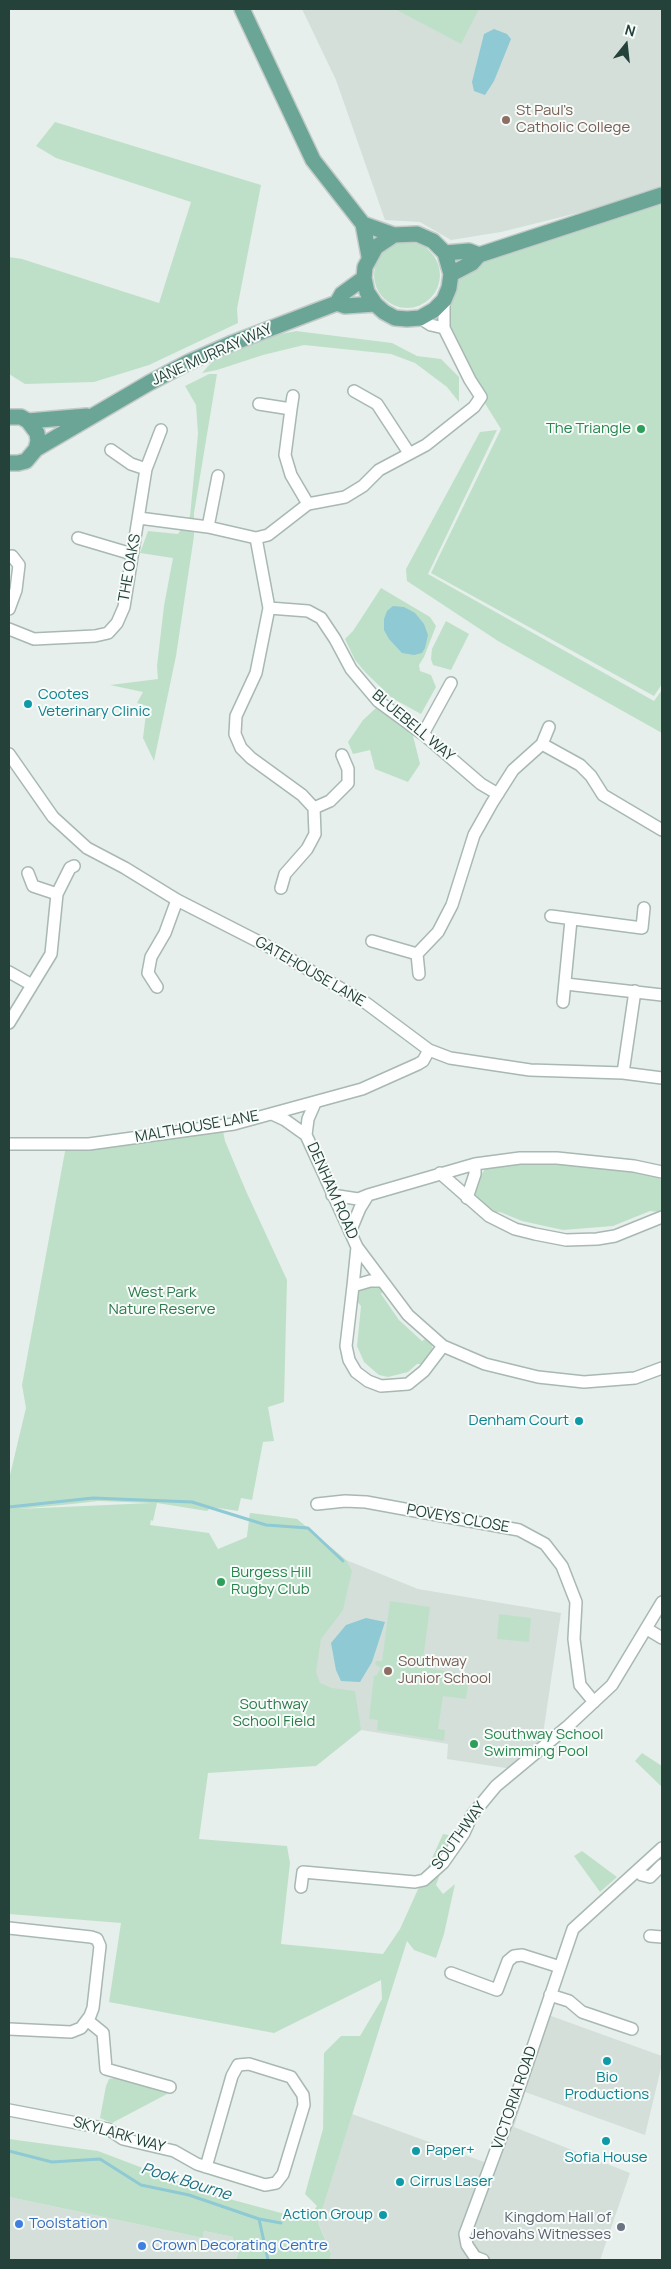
<!DOCTYPE html>
<style>
body{margin:0}
#map{position:relative;width:671px;height:2269px;overflow:hidden;background:#e6efeb;font-family:Manrope,sans-serif}
canvas{display:block}
.frame{position:absolute;inset:0;border:10px solid #24423a;pointer-events:none}
.north{position:absolute;left:601px;top:20px;width:50px;height:50px;-webkit-text-stroke:4px #f7fbf9;paint-order:stroke;rotate:16deg;font-size:14px;font-weight:700;line-height:20px;text-align:center;color:#24423a}
.north::after{content:'';display:block;margin:auto;width:18px;height:22px;background:#24423a;clip-path:polygon(50% 0,100% 100%,50% 72%,0 100%)}
</style>
<div id="map">
<canvas width="671" height="2269"></canvas>
<div class="frame"></div>
<div class="north">N</div>
</div>
<script>
const context = document.querySelector('canvas').getContext('2d');
context.lineJoin = 'round';
function paint(path, color) { context.fillStyle = color; context.fill(path, 'evenodd'); }
const poly = rows => new Path2D(rows.map(r => 'M' + r).join(''));
function stroke(path, color, width, dash) { context.strokeStyle = color; context.lineWidth = width; context.lineCap = dash ? 'butt' : 'round'; context.setLineDash(dash || []); context.stroke(path); }
function write(font, color, halo, rows, align = 'center') {
  context.font = font + ' Manrope,sans-serif'; context.lineWidth = 4; context.setLineDash([]); context.textBaseline = 'middle'; context.strokeStyle = halo; context.fillStyle = color; for (const [text, x, y, turn = 0] of rows) {
    context.save(); context.translate(x, y); context.rotate((+turn || 0) * Math.PI / 180); context.textAlign = isNaN(turn) ? turn : align; if (halo) context.strokeText(text, 0, 0); context.fillText(text, 0, 0); context.restore();
  }
}
paint(poly([
 [302,9,662,9,662,192,501,232,451,240,420,222,385,220,336,80],
 [250,1513,297,1519,346,1560,418,1589,561,1613,542,1741,512,1769,447,1759,448,1744,361,1730,316,1766,247,1537],
 [540,2012,662,2056,662,2064,645,2135,525,2092,514,2127,630,2173,600,2260,330,2260,331,2252,318,2223,352,2114,487,2163],
 [9,2197,203,2238,204,2231,233,2237,232,2244,240,2246,236,2260,9,2260]
]), '#d4dfda');
paint(poly([
 [395,9,479,9,461,44],
 [55,122,261,185,237,309,238,323,149,365,94,382,25,384,9,374,9,257,22,259,159,303,191,202,56,158,36,146],
 [662,195,662,684,654,696,431,573,501,429,481,397,434,310,451,274,472,263],
 '374 275a33 33 0 1 1 66 0a33 33 0 1 1-66 0Z',
 [296,331,392,343,417,356,441,359,459,377,459,402,447,387,415,363,391,354,304,345,263,355,217,370,202,373,219,354,262,338],
 [209,374,217,374,194,513,194,536,176,656,154,761,143,738,147,706,137,703,143,692,110,685,158,679,157,666,164,606,173,558,140,553,148,531,178,534,190,516,198,434,196,405,185,386],
 [497,430,428,574,654,701,662,690,662,733,498,641,407,581,406,569,480,432],
 [381,588,430,617,436,626,424,657,419,665,420,671,431,675,436,687,421,714,392,698,366,673,355,660,345,639,353,631],
 [446,621,469,634,451,670,433,665,431,659,432,649],
 [377,707,412,732,420,764,408,782,375,769,370,750,353,754,348,742,363,720],
 [223,1131,225,1141,246,1191,287,1280,284,1402,268,1407,274,1441,263,1442,252,1500,241,1498,238,1511,211,1507,207,1511,157,1503,153,1521,151,1520,150,1525,209,1533,218,1549,247,1537,250,1513,297,1519,346,1560,352,1571,343,1610,321,1639,316,1672,320,1683,332,1688,355,1691,361,1730,316,1766,208,1773,199,1839,287,1846,290,1863,281,1944,383,1954,400,1929,443,1834,454,1836,436,1885,443,1894,455,1884,444,1934,436,1958,414,1950,407,1941,318,2223,331,2253,330,2260,236,2260,240,2247,232,2244,233,2237,204,2231,203,2238,9,2197,9,2139,98,2151,211,2194,307,2220,317,2206,305,2194,323,2129,324,2053,341,2036,360,2036,382,1999,381,1980,274,2033,109,2002,121,1923,9,1914,9,1479,26,1408,22,1385,66,1146],
 [98,1501,151,1503,18,1509,72,1504],
 [529,1162,600,1165,654,1175,662,1180,662,1209,659,1212,650,1211,613,1226,563,1230,522,1221,500,1212,493,1213,474,1198,479,1178,485,1169,490,1166],
 [377,1285,383,1291,381,1294,399,1320,422,1341,427,1338,432,1346,433,1352,427,1364,417,1364,408,1372,388,1377,379,1375,364,1362,357,1346,361,1306,354,1298,357,1290,364,1286],
 [390,1601,430,1607,422,1667,469,1675,466,1699,443,1696,438,1729,445,1730,444,1741,377,1730,378,1720,369,1719,374,1675,376,1676,381,1668,375,1664,376,1661,382,1661],
 [499,1614,531,1618,529,1642,497,1639],
 [642,1753,662,1766,662,1787,635,1761],
 [582,1851,617,1877,600,1892,574,1856],
 [122,2077,168,2090,167,2094,112,2123,100,2118,106,2086,109,2079]
]), '#bfe0c8');
paint(poly([
 [494,29,507,34,511,39,494,81,485,95,474,91,472,82,484,34],
 [393,606,404,607,415,613,424,624,428,635,425,648,422,653,414,655,402,653,389,639,384,630,384,619,387,611],
 [366,1618,385,1622,372,1662,360,1682,341,1681,336,1670,331,1643,346,1625]
]), '#8ec9d4');
stroke(poly([
 [9,1507,93,1498,192,1502,266,1525,308,1528,343,1561],
 [9,2151,52,2162,100,2159,141,2185,189,2195,259,2219,268,2260],
 [259,2219,281,2223]
]), '#8ec9d4', 3);
const minor = poly([
 [420,318,431,325,444,328],
 [354,391,377,404,409,453],
 [259,404,291,409,285,455,291,475,308,504],
 [291,409,293,396],
 [111,450,131,464,146,469],
 [139,518,208,527,256,538,269,608,308,611,321,618,335,639,351,669,378,701,423,734,481,784,498,794],
 [208,527,218,476],
 [78,538,132,554],
 [256,538,268,535,308,504,345,497,363,486,379,470,426,445,474,407,481,397,470,380,444,328,444,300],
 [269,608,256,673,236,716,235,734,241,748,251,758,302,795,314,808],
 [9,609,16,590,19,565,12,556],
 [9,629,34,639,95,636,108,633,117,623,124,607,146,469,161,430],
 [423,734,451,683],
 [542,744,549,727],
 [9,754,53,817,87,848,125,868,177,900,273,949,366,1003,429,1050,450,1058,530,1070,623,1073,662,1078],
 [28,873,33,886,57,894],
 [281,888,285,874,307,849,315,834,314,808,330,801,348,783,348,769,342,755],
 [551,916,642,928,644,908],
 [372,941,417,954,419,974],
 [417,954,438,932,452,905,474,835,492,803,513,770,542,744,580,765,591,776,603,795,662,830],
 [9,972,32,985],
 [566,984,662,995],
 [157,987,148,973,151,957,165,933,177,900],
 [563,1002,571,920],
 [9,1023,51,954,57,894,70,868,74,866],
 [623,1073,635,991],
 [272,1114,285,1120,306,1135,357,1247,408,1315,443,1346,485,1364,538,1377,584,1382,635,1378,662,1368],
 [306,1135,308,1119,315,1103],
 [9,1144,89,1144,234,1124,362,1089,418,1064,423,1061,429,1050],
 [440,1173,489,1216,515,1229,535,1234,566,1240,597,1239,615,1236,662,1217],
 [332,1195,358,1199,368,1195],
 [467,1198,475,1174,475,1164],
 [350,1232,360,1208,368,1195,475,1164,520,1158,557,1158,634,1166,662,1172],
 [381,1281,370,1281,353,1286,346,1346,349,1360,356,1372,368,1381,381,1386,408,1384,424,1371,443,1346],
 [353,1286,357,1247],
 [317,1504,345,1501,366,1502,519,1530,545,1544,562,1566,576,1602,574,1639,580,1685,594,1702],
 [647,1629,662,1638],
 [638,1871,642,1875,650,1877,662,1865],
 [301,1887,303,1872,415,1882,424,1880,443,1863,464,1833,472,1815,496,1786,567,1727,612,1685,662,1602],
 [9,1928,91,1937,97,1939,100,1946,93,2008,90,2016,81,2028,71,2032,9,2029],
 [650,1936,662,1937],
 [451,1973,497,1990,508,1961,514,1956,522,1955,560,1967],
 [550,1995,569,2001,582,2012,632,2029],
 [87,2020,103,2033,106,2069,170,2087],
 [9,2110,108,2129,123,2139,174,2151,197,2164,265,2185,276,2183,283,2174,304,2105,303,2095,291,2077,249,2064,238,2065,232,2076,206,2167],
 [483,2260,475,2257,467,2245,465,2234,517,2094,573,1929,662,1848]
]);
const primary = poly([
 [242,9,313,160,363,224,369,256],
 [363,224,394,235],
 [445,253,469,251,479,255],
 [451,274,472,263,479,255,662,195],
 [337,303,342,294,364,278,365,267,376,247,394,235,417,234,433,241,445,253,451,274,449,288,444,300,434,310,420,318,407,319,395,318,384,312,375,304,367,292,364,278],
 [337,303,345,306,375,304],
 [9,417,21,417,28,421,37,433,38,441,36,449,26,461,18,463,9,463],
 [28,421,87,416],
 [36,449,149,383,189,362,230,344,337,303]
]);
stroke(minor, '#a8b8b2', 14);
stroke(primary, '#c2cac8', 18);
stroke(minor, '#fff', 11);
stroke(primary, '#6aa596', 15);
for (const [x, y, r, color] of [
 [506,120,5,"#8d6e63"],
 [641,429,5,"#2e9e5b"],
 [28,704,5,"#0f9aa8"],
 [579,1421,5,"#0f9aa8"],
 [221,1582,5,"#2e9e5b"],
 [388,1671,5,"#8d6e63"],
 [474,1744,5,"#2e9e5b"],
 [607,2061,5,"#0f9aa8"],
 [606,2141,5,"#0f9aa8"],
 [416,2151,5,"#0f9aa8"],
 [400,2182,5,"#0f9aa8"],
 [383,2215,5,"#0f9aa8"],
 [19,2224,5,"#3f7fe0"],
 [621,2227,5,"#6b7280"],
 [142,2246,5,"#3f7fe0"]
]) { const dot = new Path2D(); dot.arc(x, y, r, 0, 2 * Math.PI); context.fillStyle = color; context.fill(dot); stroke(dot, '#f7fbf9', 2); }
write('15px', '#785e54', '#f7fbf9', [
 ["St Paul's",516,111],
 ["Catholic College",516,128],
 ["Southway",398,1662],
 ["Junior School",398,1679]
], 'left');
write('15px', '#24423a', '#f7fbf9', [
 ["JANE MURRAY WAY",212,355,-24],
 ["THE OAKS",130,568,-80],
 ["BLUEBELL WAY",413,726,40],
 ["GATEHOUSE LANE",310,972,30],
 ["MALTHOUSE LANE",197,1127,-10],
 ["DENHAM ROAD",332,1191,66],
 ["POVEYS CLOSE",458,1519,10],
 ["SOUTHWAY",459,1836,-54],
 ["VICTORIA ROAD",515,2098,-71],
 ["SKYLARK WAY",119,2135,16]
]);
write('15px', '#27864d', '#f7fbf9', [
 ["The Triangle",631,429,"right"],
 ["Burgess Hill",231,1573],
 ["Rugby Club",231,1590],
 ["Southway School",484,1735],
 ["Swimming Pool",484,1752]
], 'left');
write('15px', '#0d838f', '#f7fbf9', [
 ["Cootes",38,695],
 ["Veterinary Clinic",38,712],
 ["Denham Court",569,1421,"right"],
 ["Bio",607,2078,"center"],
 ["Productions",607,2095,"center"],
 ["Paper+",426,2151],
 ["Sofia House",606,2158,"center"],
 ["Cirrus Laser",410,2182],
 ["Action Group",373,2215,"right"]
], 'left');
write('15px', '#2d7a4b', '#f7fbf9', [
 ["West Park",162,1293],
 ["Nature Reserve",162,1310],
 ["Southway",274,1705],
 ["School Field",274,1722]
]);
write('15px', '#5b616d', '#f7fbf9', [
 ["Kingdom Hall of",611,2218],
 ["Jehovahs Witnesses",611,2235]
], 'right');
write('15px', '#366cbe', '#f7fbf9', [
 ["Toolstation",29,2224],
 ["Crown Decorating Centre",152,2246]
], 'left');
write('italic 16px', '#1c6f80', '#f7fbf9', [
 ["Pook Bourne",186,2182,17]
]);
</script>
